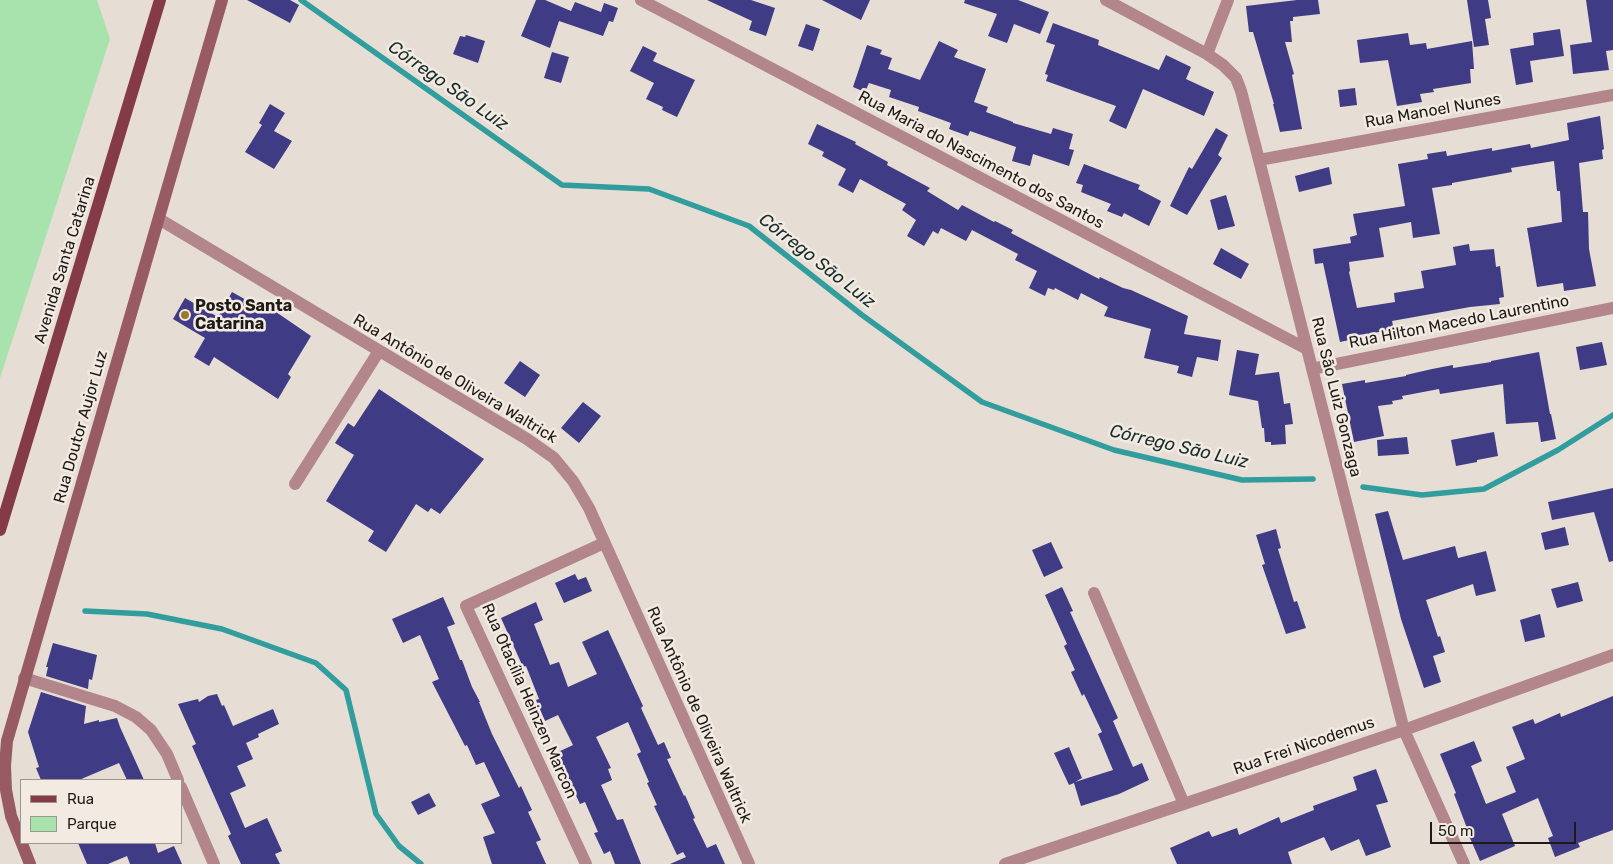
<!DOCTYPE html>
<meta charset="utf-8">
<style>
body{margin:0}
#map{position:relative;width:1613px;height:864px;overflow:hidden;background:#e6ddd5;font-family:Rubik,sans-serif}
canvas{display:block}
.legend{position:absolute;left:20px;top:779px;width:162px;height:65px;box-sizing:border-box;background:#f3ebe2;border:1px solid #9d9791;margin:0;padding:6px 9px;list-style:none;font-size:15px;color:#1d1a17}
.legend li{display:flex;align-items:center;gap:10px;height:25px}
.legend b{width:25px;border:1px solid #9d9791}
.scale{position:absolute;left:1430px;top:822px;width:146px;height:22px;box-sizing:border-box;border:2px solid #1d1a17;border-top:0;padding-left:6px;font-size:15px;line-height:18px;white-space:nowrap;color:#1d1a17;-webkit-text-stroke:4px #f3ebe2;paint-order:stroke}
</style>
<div id="map">
<canvas width="1613" height="864"></canvas>
<ul class="legend">
<li><b style="height:6px;background:#843b47"></b>Rua</li>
<li><b style="height:14px;background:#a8e3ae"></b>Parque</li>
</ul>
<div class="scale">50 m</div>
</div>
<script>
const context = document.querySelector('canvas').getContext('2d');
context.lineJoin = 'round';
function paint(path, color) { context.fillStyle = color; context.fill(path, 'evenodd'); }
const poly = rows => new Path2D(rows.map(r => 'M' + r).join(''));
function stroke(path, color, width, dash) { context.strokeStyle = color; context.lineWidth = width; context.lineCap = dash ? 'butt' : 'round'; context.setLineDash(dash || []); context.stroke(path); }
function write(font, color, halo, rows, align = 'center') {
  context.font = font + ' Rubik,sans-serif'; context.lineWidth = 5; context.setLineDash([]); context.textBaseline = 'middle'; context.strokeStyle = halo; context.fillStyle = color; for (const [text, x, y, turn = 0] of rows) {
    context.save(); context.translate(x, y); context.rotate((+turn || 0) * Math.PI / 180); context.textAlign = isNaN(turn) ? turn : align; if (halo) context.strokeText(text, 0, 0); context.fillText(text, 0, 0); context.restore();
  }
}
paint(poly([
 [0,0,97,0,110,39,0,378]
]), '#a8e3ae');
stroke(poly([
 [301,0,562,185,649,189,749,226,862,315,982,402,1114,450,1242,480,1313,479],
 [1363,487,1422,495,1484,489,1558,450,1613,415],
 [85,611,147,614,222,629,316,663,346,690,376,814,399,846,421,864]
]), '#319d9d', 5.5);
paint(poly([
 [247,0,290,0,299,5,290,23],
 [536,0,545,0,571,11,575,2,601,12,604,3,618,8,613,22,609,21,603,36,559,21,550,48,521,36],
 [707,0,751,0,775,8,766,36,749,30,752,21],
 [822,0,870,0,861,20],
 [965,0,1018,0,1049,12,1040,34,1014,24,1007,43,988,36,997,14,964,3],
 [1297,0,1318,0,1320,14,1293,17,1293,21,1290,21,1292,42,1285,42,1294,74,1292,75,1302,129,1280,132,1273,104,1274,104,1253,32,1249,32,1246,6],
 [1467,0,1488,0,1491,18,1485,19,1489,45,1474,47],
 [1586,0,1613,0,1613,50,1606,51,1609,70,1573,74,1570,45,1592,42],
 [1053,23,1099,40,1098,45,1159,70,1166,55,1191,67,1186,79,1214,92,1204,116,1143,89,1126,129,1109,121,1116,106,1046,81,1048,75,1045,74,1055,45,1046,42],
 [806,24,820,29,813,51,798,46],
 [1560,29,1564,56,1530,61,1533,82,1516,85,1510,49,1534,45,1533,33],
 [1408,33,1410,45,1426,43,1427,49,1472,41,1474,69,1470,69,1471,83,1433,89,1434,92,1420,94,1422,102,1397,106,1388,60,1360,63,1357,40],
 [466,35,485,41,478,63,453,54,460,36,465,37],
 [939,41,958,50,954,57,986,69,974,102,988,107,986,112,1013,122,1013,123,1051,134,1053,128,1073,134,1069,149,1074,150,1069,166,1033,154,1030,166,1012,161,1016,147,970,131,968,136,949,129,951,123,918,111,919,107,889,97,891,90,869,83,865,92,853,87,867,45,882,50,880,54,892,58,888,69,920,80],
 [643,46,657,53,653,61,695,80,677,117,662,110,663,107,646,99,654,83,630,71],
 [552,52,569,57,561,83,544,78],
 [1355,88,1357,105,1340,107,1338,90],
 [270,104,285,113,274,131,292,141,274,169,245,152,262,125,259,123],
 [1600,116,1604,149,1602,150,1603,159,1579,163,1583,212,1588,212,1589,249,1596,286,1564,291,1563,283,1537,287,1527,228,1562,222,1560,191,1557,191,1554,161,1511,168,1512,172,1452,183,1452,185,1432,188,1440,234,1413,238,1411,222,1379,228,1384,257,1349,262,1350,271,1349,272,1357,308,1395,302,1394,293,1424,288,1421,271,1456,265,1453,247,1469,244,1470,251,1494,249,1496,267,1500,266,1504,297,1499,298,1500,304,1470,307,1392,321,1394,330,1358,335,1359,338,1340,342,1323,263,1315,264,1313,249,1351,243,1350,237,1357,235,1353,214,1405,206,1398,164,1428,159,1427,154,1446,151,1447,156,1492,148,1492,151,1530,144,1531,148,1569,140,1567,123],
 [817,124,856,142,855,144,888,162,887,165,930,188,927,191,958,210,962,205,994,222,995,221,1013,230,1011,233,1099,279,1100,277,1123,288,1131,290,1188,316,1184,334,1221,340,1218,361,1197,357,1192,377,1177,373,1179,366,1144,358,1151,329,1104,316,1108,307,1081,293,1078,300,1055,288,1054,290,1048,288,1045,296,1029,288,1037,271,1015,260,1018,254,972,230,966,241,941,228,938,234,933,231,924,246,907,236,916,220,902,210,906,204,860,179,853,193,838,185,846,169,822,156,824,152,808,144],
 [1216,128,1228,135,1218,155,1222,158,1187,215,1170,206,1189,167,1192,169],
 [1084,164,1140,185,1138,189,1161,201,1149,226,1124,213,1122,217,1107,211,1111,204,1081,192,1083,185,1076,183],
 [1329,167,1332,184,1299,192,1295,176],
 [1226,195,1235,226,1218,230,1210,200],
 [1221,248,1249,264,1241,279,1213,264],
 [232,292,257,306,260,301,311,336,288,374,291,377,278,399,214,357,209,366,194,357,205,338,173,319,185,298,218,317],
 [1602,342,1607,365,1580,370,1576,347],
 [1237,350,1259,354,1255,375,1279,372,1284,404,1290,403,1293,424,1285,425,1286,444,1271,445,1271,442,1265,442,1264,428,1262,428,1258,401,1229,395],
 [1539,352,1550,414,1551,414,1556,439,1541,442,1538,422,1506,424,1503,384,1440,394,1439,389,1402,396,1403,399,1392,401,1393,404,1378,406,1384,436,1354,442,1342,384,1365,380,1365,383,1406,376,1406,375,1432,369,1453,365,1453,368,1491,362,1491,361],
 [520,361,540,375,525,397,504,383],
 [379,389,484,459,440,514,431,508,428,512,416,504,386,552,368,541,374,531,326,501,354,455,335,443,348,423,354,427],
 [583,402,601,416,579,443,561,428],
 [1494,432,1498,456,1477,460,1477,462,1456,466,1451,440],
 [1407,437,1409,454,1378,456,1377,440],
 [1613,488,1613,561,1609,562,1594,512,1552,520,1548,502],
 [1388,511,1403,560,1455,546,1458,558,1486,551,1496,591,1476,596,1473,584,1426,600,1438,637,1440,636,1445,652,1433,656,1441,682,1424,688,1401,619,1375,514],
 [1565,527,1569,545,1545,550,1541,533],
 [1276,529,1281,548,1278,549,1294,602,1297,601,1306,628,1286,634,1262,565,1265,564,1256,535],
 [1051,542,1063,568,1044,577,1032,550],
 [575,574,578,580,586,577,592,591,564,603,555,583],
 [1578,582,1583,601,1557,608,1551,589],
 [1062,587,1073,611,1070,612,1118,718,1113,721,1133,767,1142,763,1149,780,1119,794,1081,806,1074,783,1069,785,1054,753,1069,747,1082,778,1075,782,1113,770,1098,734,1102,732,1084,694,1082,696,1071,672,1075,670,1064,646,1067,644,1045,595],
 [443,597,455,624,447,627,460,660,462,660,472,687,480,702,479,702,492,734,519,788,521,786,532,810,528,812,541,840,536,842,546,864,492,864,483,837,495,833,481,804,500,796,484,762,476,765,467,745,465,746,432,682,439,679,420,635,403,643,392,619],
 [536,602,543,620,534,624,550,665,559,662,568,687,597,674,582,642,608,630,643,706,641,708,658,745,664,742,671,758,667,759,684,796,685,795,695,818,693,819,707,848,716,844,725,864,670,864,686,857,683,852,677,855,654,806,657,805,647,783,649,782,637,754,641,752,628,722,596,737,611,768,608,769,612,780,601,785,617,820,623,819,641,864,615,864,610,851,604,854,594,833,598,832,585,802,580,804,556,753,573,745,558,715,545,721,536,700,539,699,526,666,523,667,501,618],
 [1540,614,1545,637,1525,642,1520,620],
 [53,643,97,655,92,680,89,679,88,689,46,676,48,667,46,667],
 [41,692,86,706,84,724,99,720,99,722,117,718,120,727,144,780,127,780,119,763,79,780,41,780,36,768,39,767,28,732],
 [217,694,222,706,224,705,233,726,273,709,279,724,258,734,259,737,246,743,253,759,237,766,246,786,230,793,245,828,267,818,282,851,275,854,280,864,241,864,228,836,231,834,192,746,196,744,178,704,198,699,199,702,208,696],
 [1613,696,1613,830,1578,843,1580,847,1555,857,1548,838,1553,836,1538,798,1502,814,1515,846,1480,861,1466,829,1467,828,1454,794,1456,793,1440,754,1474,741,1482,761,1471,766,1486,804,1516,792,1506,767,1525,759,1512,727,1533,719,1535,724,1560,713,1561,717],
 [1376,769,1388,802,1376,805,1391,847,1366,856,1359,839,1331,851,1324,837,1288,852,1292,864,1177,864,1170,848,1209,831,1212,837,1237,828,1239,835,1279,817,1281,823,1314,810,1313,806,1357,790,1353,777],
 [429,793,436,806,418,815,411,802],
 [78,843,155,843,158,853,174,846,182,864,130,864,127,856,108,864,87,864]
]), '#3f3b84');
stroke(poly([
 [641,0,1307,349],
 [1106,0,1207,54,1223,65,1236,78,1241,91,1259,160,1404,730,1464,864],
 [1207,54,1228,0],
 [1259,160,1613,95],
 [159,219,527,439,554,458,573,481,589,508,749,864],
 [1312,369,1613,308],
 [295,484,379,351],
 [1094,593,1184,804],
 [24,678,115,706,136,717,151,730,167,754,178,780],
 [181,787,214,864],
 [586,864,466,606,604,543],
 [1005,864,1404,730,1613,655]
]), '#b2868b', 12);
stroke(poly([
 [30,864,11,816,6,790,5,766,7,741,222,0]
]), '#985b63', 12);
stroke(poly([
 [0,530,160,0]
]), '#843b47', 12);
for (const [x, y, r, color] of [
 [185,315,5,"#9b7a24"]
]) { const dot = new Path2D(); dot.arc(x, y, r, 0, 2 * Math.PI); context.fillStyle = color; context.fill(dot); stroke(dot, '#f3ebe2', 2); }
write('16px', '#1d1a17', '#f3ebe2', [
 ["Rua Manoel Nunes",1433,111,-10],
 ["Rua Maria do Nascimento dos Santos",981,160,28],
 ["Avenida Santa Catarina",65,260,-73],
 ["Rua Hilton Macedo Laurentino",1459,322,-11],
 ["Rua Antônio de Oliveira Waltrick",455,379,31],
 ["Rua São Luiz Gonzaga",1336,397,76],
 ["Rua Doutor Aujor Luz",81,427,-74],
 ["Rua Otacília Heinzen Marcon",529,701,66],
 ["Rua Antônio de Oliveira Waltrick",699,715,66],
 ["Rua Frei Nicodemus",1304,746,-19]
]);
write('bold 16px', '#1d1a17', '#f3ebe2', [
 ["Posto Santa",195,306],
 ["Catarina",195,324]
], 'left');
write('italic 18px', '#162e2e', '#f3ebe2', [
 ["Córrego São Luiz",448,86,35],
 ["Córrego São Luiz",817,261,38],
 ["Córrego São Luiz",1179,447,13]
]);
</script>
